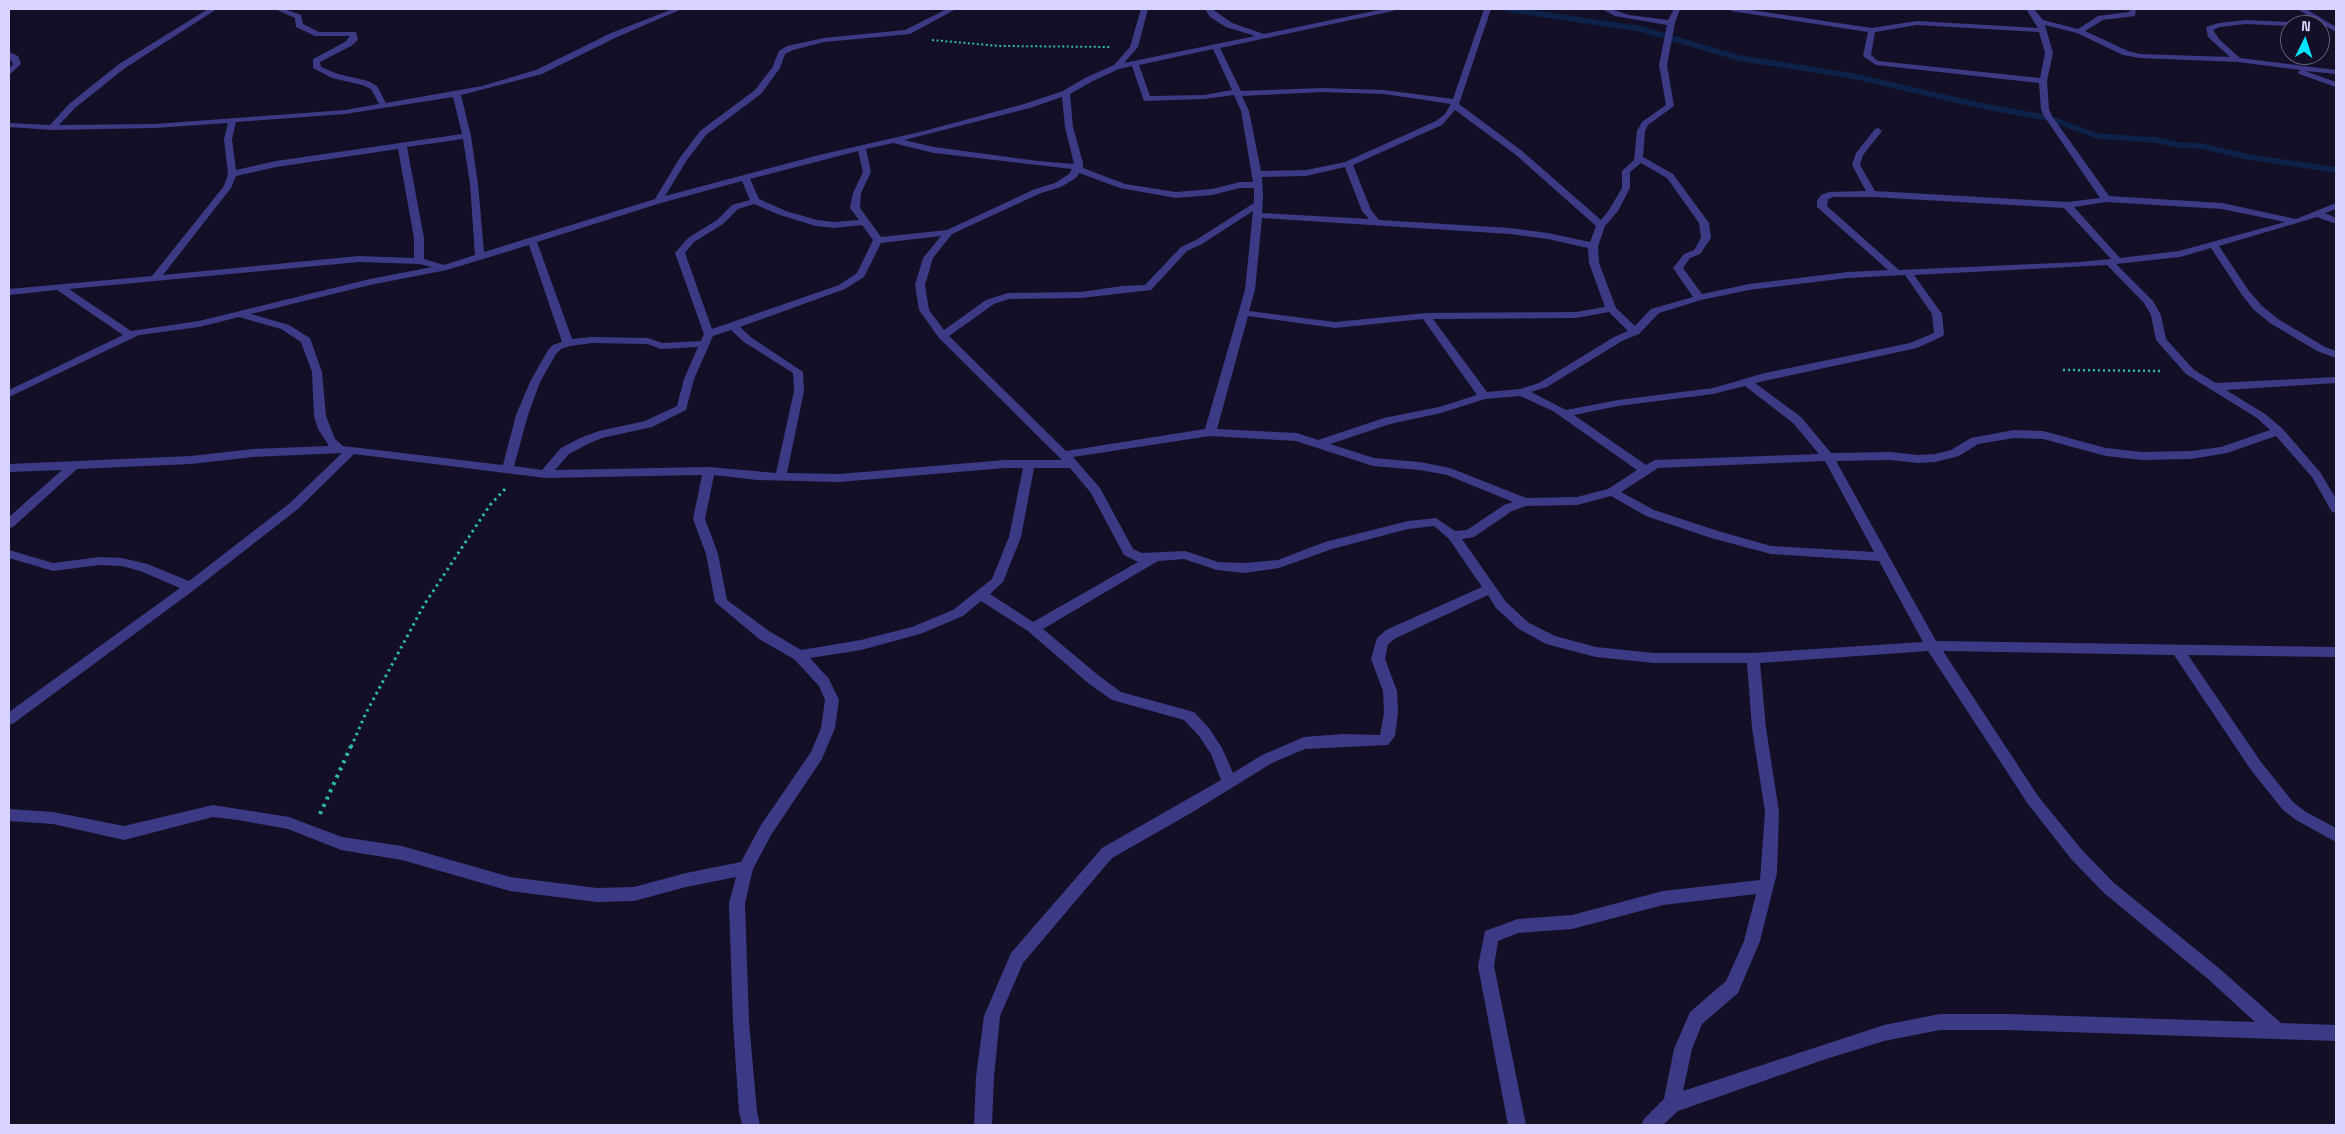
<!DOCTYPE html>
<style>
body{margin:0}
#map{position:relative;width:2345px;height:1134px;overflow:hidden;background:#130f26;font-family:"Space Grotesk",sans-serif}
canvas{display:block}
.frame{position:absolute;inset:0;border:10px solid #d9d4ff;pointer-events:none}
.north{position:absolute;left:2280px;top:15px;width:50px;height:50px;box-sizing:border-box;background:#130f26;border:1px solid #625e7d;border-radius:50%;rotate:4deg;font-size:14px;font-weight:700;line-height:20px;text-align:center;color:#d9d4ff}
.north::after{content:'';display:block;margin:auto;width:18px;height:22px;background:#00e5ff;clip-path:polygon(50% 0,100% 100%,50% 72%,0 100%)}
</style>
<div id="map">
<canvas width="2345" height="1134"></canvas>
<div class="frame"></div>
<div class="north">N</div>
</div>
<script>
const context = document.querySelector('canvas').getContext('2d');
context.lineJoin = 'round';
const poly = rows => new Path2D(rows.map(r => 'M' + r).join(''));
function stroke(path, color, width, dash) { context.strokeStyle = color; context.lineWidth = width; context.lineCap = dash ? 'butt' : 'round'; context.setLineDash(dash || []); context.stroke(path); }
function paint(path, color) { context.fillStyle = color; context.fill(path, 'evenodd'); }
stroke(poly([
 [1507,9,1641,29,1739,58,1853,76,1982,106,2049,118,2097,136,2156,140,2178,145,2201,146,2249,157,2336,170]
]), '#0c2248', 5.5);
stroke(poly([
 [932,40,999,46,1111,47]
]), '#2fb8b0', 2, [2, 2.5]);
stroke(poly([
 [2063,370,2162,371]
]), '#2fb8b0', 2.5, [2, 3]);
stroke(poly([
 [351,747,366,713,424,605,490,505,506,488]
]), '#2fb8b0', 3, [2.5, 4]);
stroke(poly([
 [320,814,351,746]
]), '#2fb8b0', 4, [3, 5]);
paint(poly([
 [208,9,217,9,125,68,75,108,59,125,155,124,345,110,379,104,371,89,362,85,332,78,313,68,313,59,345,42,350,36,315,36,296,27,295,18,275,9,284,9,301,15,303,24,319,32,356,32,358,40,351,46,320,62,321,67,338,74,368,81,377,86,386,103,482,86,536,70,611,33,673,9,682,9,617,37,542,74,461,95,471,136,478,184,484,252,655,199,679,159,700,131,755,90,772,68,779,51,787,46,824,38,905,30,947,9,956,9,910,34,824,42,793,50,785,54,780,68,761,94,706,135,687,160,665,196,819,155,924,131,1024,104,1063,91,1085,78,1114,65,1130,47,1141,9,1148,9,1138,47,1124,63,1255,36,1226,27,1210,17,1205,9,1212,9,1232,23,1264,34,1384,9,1396,9,1393,11,1220,48,1241,91,1322,88,1384,90,1453,99,1484,9,1491,9,1459,104,1522,151,1601,220,1609,210,1622,188,1622,171,1634,160,1637,131,1642,122,1666,105,1659,65,1667,25,1615,16,1602,9,1611,9,1629,15,1668,20,1674,9,1680,9,1675,23,1667,65,1674,106,1648,125,1645,131,1643,157,1673,174,1709,223,1711,238,1700,254,1690,258,1683,268,1702,294,1749,284,1848,272,1888,270,1817,207,1817,201,1821,195,1829,192,1866,191,1852,165,1856,153,1875,129,1878,128,1882,131,1863,155,1860,165,1875,191,2067,202,2100,198,2044,116,2041,109,2039,83,1876,65,1863,56,1868,32,1731,11,1728,9,1744,9,1872,28,1917,21,2038,28,2026,9,2034,9,2043,20,2078,29,2098,16,2129,12,2130,9,2136,9,2135,16,2103,20,2085,31,2128,51,2140,54,2230,57,2208,37,2206,27,2219,23,2246,20,2312,23,2313,25,2290,26,2246,24,2220,27,2213,30,2219,39,2240,58,2336,70,2336,74,2305,71,2336,82,2336,87,2299,74,2298,72,2301,70,2238,62,2140,58,2123,55,2077,33,2045,25,2053,53,2047,81,2049,109,2052,116,2109,196,2222,203,2296,219,2336,203,2336,209,2325,213,2336,218,2336,224,2317,217,2219,246,2249,291,2262,306,2278,319,2325,347,2336,351,2336,358,2317,351,2270,323,2254,310,2242,295,2211,248,2180,257,2116,264,2153,301,2161,315,2166,339,2194,370,2216,383,2336,377,2336,383,2226,390,2265,414,2282,428,2320,472,2336,499,2336,513,2332,512,2312,477,2276,436,2227,453,2191,459,2142,460,2106,456,2043,439,2014,438,1978,444,1959,456,1935,462,1918,463,1891,460,1836,461,1936,641,2336,647,2336,657,2188,655,2261,762,2293,802,2306,812,2336,828,2336,842,2296,820,2283,810,2251,770,2174,655,1943,651,2038,796,2082,850,2114,883,2220,969,2281,1023,2336,1025,2336,1041,2007,1030,1940,1030,1884,1041,1823,1060,1678,1111,1663,1125,1641,1125,1644,1119,1664,1099,1674,1049,1690,1012,1726,981,1744,941,1756,894,1663,905,1572,929,1518,933,1498,941,1494,966,1526,1125,1508,1125,1478,966,1485,931,1518,919,1572,915,1663,891,1760,880,1765,812,1752,728,1747,663,1654,663,1596,657,1546,644,1519,629,1496,608,1488,595,1396,638,1388,644,1385,659,1397,691,1398,713,1395,736,1388,745,1305,749,1272,763,1191,813,1112,858,1023,963,1000,1016,994,1077,992,1125,974,1125,976,1077,984,1016,1011,953,1102,848,1221,780,1211,754,1199,736,1184,720,1112,700,1088,683,1028,631,981,601,963,616,920,634,861,650,810,658,829,679,839,700,835,728,822,759,771,835,753,869,745,903,749,1022,757,1112,760,1125,742,1125,739,1112,733,1022,729,903,736,877,686,887,634,901,597,902,510,891,402,860,341,850,288,829,238,820,213,817,124,840,53,824,9,821,9,809,53,812,124,826,213,805,289,817,342,837,402,846,510,877,597,888,634,887,686,873,741,862,761,825,811,752,821,728,825,700,819,686,794,659,759,639,715,602,706,554,693,519,702,475,545,478,354,454,298,509,194,590,14,723,9,725,9,712,180,588,140,571,122,566,100,565,53,571,9,558,9,550,53,563,100,557,122,558,147,564,189,581,290,503,342,453,253,457,191,464,77,469,13,527,9,528,9,517,62,470,9,472,9,464,191,456,253,449,329,446,318,429,314,416,312,372,301,342,281,329,239,317,199,327,139,335,9,397,9,390,123,335,57,290,9,295,9,289,152,276,224,186,228,174,224,139,228,123,155,128,52,130,9,127,9,123,50,125,69,104,119,64,208,9],
 [1917,25,2039,32,2045,53,2040,78,1878,61,1871,55,1875,32,1917,25],
 [1213,49,1232,90,1204,95,1150,96,1139,65,1213,49],
 [1132,66,1144,101,1204,99,1234,95,1241,111,1253,182,1240,182,1212,189,1176,192,1125,184,1083,168,1083,163,1073,127,1070,94,1091,82,1119,69,1132,66],
 [1322,92,1384,94,1451,104,1445,114,1436,121,1345,162,1306,170,1261,171,1249,111,1242,96,1322,92],
 [453,97,462,134,276,161,236,170,232,139,236,122,345,114,453,97],
 [1062,97,1065,127,1074,164,1038,161,934,147,904,140,1030,108,1062,97],
 [1455,110,1516,155,1596,226,1590,242,1548,233,1510,228,1379,220,1371,210,1353,165,1442,125,1455,110],
 [463,139,470,184,475,255,444,265,424,259,424,238,407,147,463,139],
 [893,143,934,153,1072,169,1069,174,1055,183,1035,189,947,230,881,237,860,208,861,193,871,172,866,149,893,143],
 [398,149,414,238,414,258,359,256,163,275,231,188,236,176,276,167,398,149],
 [858,151,863,172,853,193,850,208,859,220,834,222,817,220,786,211,759,199,750,179,858,151],
 [1641,163,1667,178,1699,223,1701,238,1694,250,1684,254,1673,268,1693,297,1651,309,1635,326,1616,308,1599,263,1598,246,1605,226,1618,211,1630,188,1630,172,1641,163],
 [1345,167,1362,211,1369,219,1262,213,1263,198,1262,177,1306,176,1345,167],
 [1079,173,1120,188,1176,198,1212,195,1240,188,1254,188,1254,203,1196,240,1181,247,1145,285,1122,286,1081,292,1008,293,986,300,944,330,929,310,925,285,933,258,952,234,1041,193,1061,187,1076,178,1079,173],
 [742,181,750,200,732,205,717,220,688,238,675,253,704,334,701,341,662,343,648,338,592,337,572,339,537,242,661,203,742,181],
 [1833,197,1872,197,2064,208,2111,259,2080,262,1899,270,1827,206,1828,199,1833,197],
 [2106,202,2222,209,2285,222,2179,251,2120,258,2074,207,2106,202],
 [754,204,780,215,816,226,834,228,862,225,873,240,857,273,839,285,712,329,685,253,694,242,723,224,738,209,754,204],
 [1253,211,1245,290,1205,429,1066,451,949,336,994,304,1009,299,1081,298,1151,290,1187,251,1202,244,1253,211],
 [1262,218,1510,234,1548,239,1588,248,1589,263,1605,307,1576,312,1426,313,1335,322,1249,311,1255,290,1262,218],
 [941,236,923,258,915,285,919,310,939,338,1062,460,1005,460,839,474,787,473,804,391,803,372,752,338,740,327,845,289,864,277,881,243,941,236],
 [529,245,562,342,553,345,548,350,530,382,516,415,503,465,343,446,335,439,326,416,322,372,310,338,289,325,251,314,370,285,447,270,529,245],
 [359,262,419,264,432,267,370,279,199,321,131,331,69,289,359,262],
 [2107,265,2144,303,2151,315,2156,340,2186,374,2257,418,2270,430,2221,447,2191,451,2142,452,2106,448,2043,431,2014,430,1971,438,1951,450,1935,454,1918,455,1891,452,1831,453,1801,417,1755,383,1917,348,1943,336,1944,334,1942,314,1914,275,2107,265],
 [1905,275,1932,314,1934,333,1910,343,1765,373,1713,388,1618,400,1566,410,1531,392,1547,387,1622,341,1639,334,1659,313,1701,300,1749,290,1848,278,1905,275],
 [1609,312,1628,331,1614,337,1539,383,1520,389,1487,392,1433,319,1576,318,1609,312],
 [1248,316,1335,328,1423,319,1477,395,1439,407,1384,418,1318,440,1297,433,1217,429,1248,316],
 [731,330,744,342,793,373,794,391,776,473,709,467,555,470,569,454,588,444,602,438,652,427,686,410,694,379,713,336,731,330],
 [592,343,647,344,661,349,698,347,684,379,677,406,645,421,599,431,580,438,561,448,542,470,514,466,528,415,540,382,556,354,561,349,570,346,592,343],
 [1745,386,1793,423,1819,454,1655,460,1646,465,1574,415,1618,406,1713,394,1745,386],
 [1520,396,1553,411,1637,470,1608,489,1577,497,1526,498,1450,468,1420,462,1374,458,1330,444,1390,424,1441,413,1485,399,1520,396],
 [1210,436,1296,441,1373,466,1420,470,1447,475,1513,502,1504,505,1467,530,1455,531,1436,518,1408,521,1325,542,1278,560,1244,563,1218,562,1185,551,1142,553,1133,549,1100,488,1073,457,1210,436],
 [1825,461,1874,552,1771,546,1718,531,1654,510,1621,492,1658,468,1825,461],
 [1005,468,1023,468,1009,537,992,579,953,610,912,627,861,640,801,650,769,631,727,600,718,554,705,519,714,475,757,480,839,482,1005,468],
 [1034,468,1070,468,1091,493,1124,555,1138,562,1033,622,990,594,1003,582,1021,537,1034,468],
 [1611,496,1646,516,1711,538,1771,554,1879,561,1923,642,1753,653,1654,653,1596,647,1555,636,1529,623,1506,602,1462,539,1474,537,1512,511,1526,506,1577,505,1611,496],
 [1434,526,1449,539,1482,587,1386,630,1377,638,1371,659,1383,691,1384,713,1380,735,1343,734,1304,737,1262,755,1233,773,1222,748,1209,728,1194,712,1121,692,1098,675,1043,629,1158,561,1184,559,1217,570,1244,573,1279,568,1332,549,1408,529,1434,526],
 [1928,651,2028,804,2072,860,2104,893,2208,979,2255,1022,2007,1014,1940,1014,1884,1025,1683,1091,1692,1049,1702,1024,1738,993,1760,941,1777,873,1779,812,1766,728,1760,663,1928,651],
 [2297,9,2306,9,2336,27,2336,32,2297,9],
 [9,52,18,56,21,64,9,75,9,69,13,64,9,57,9,52]
]), '#3d3a85');
</script>
